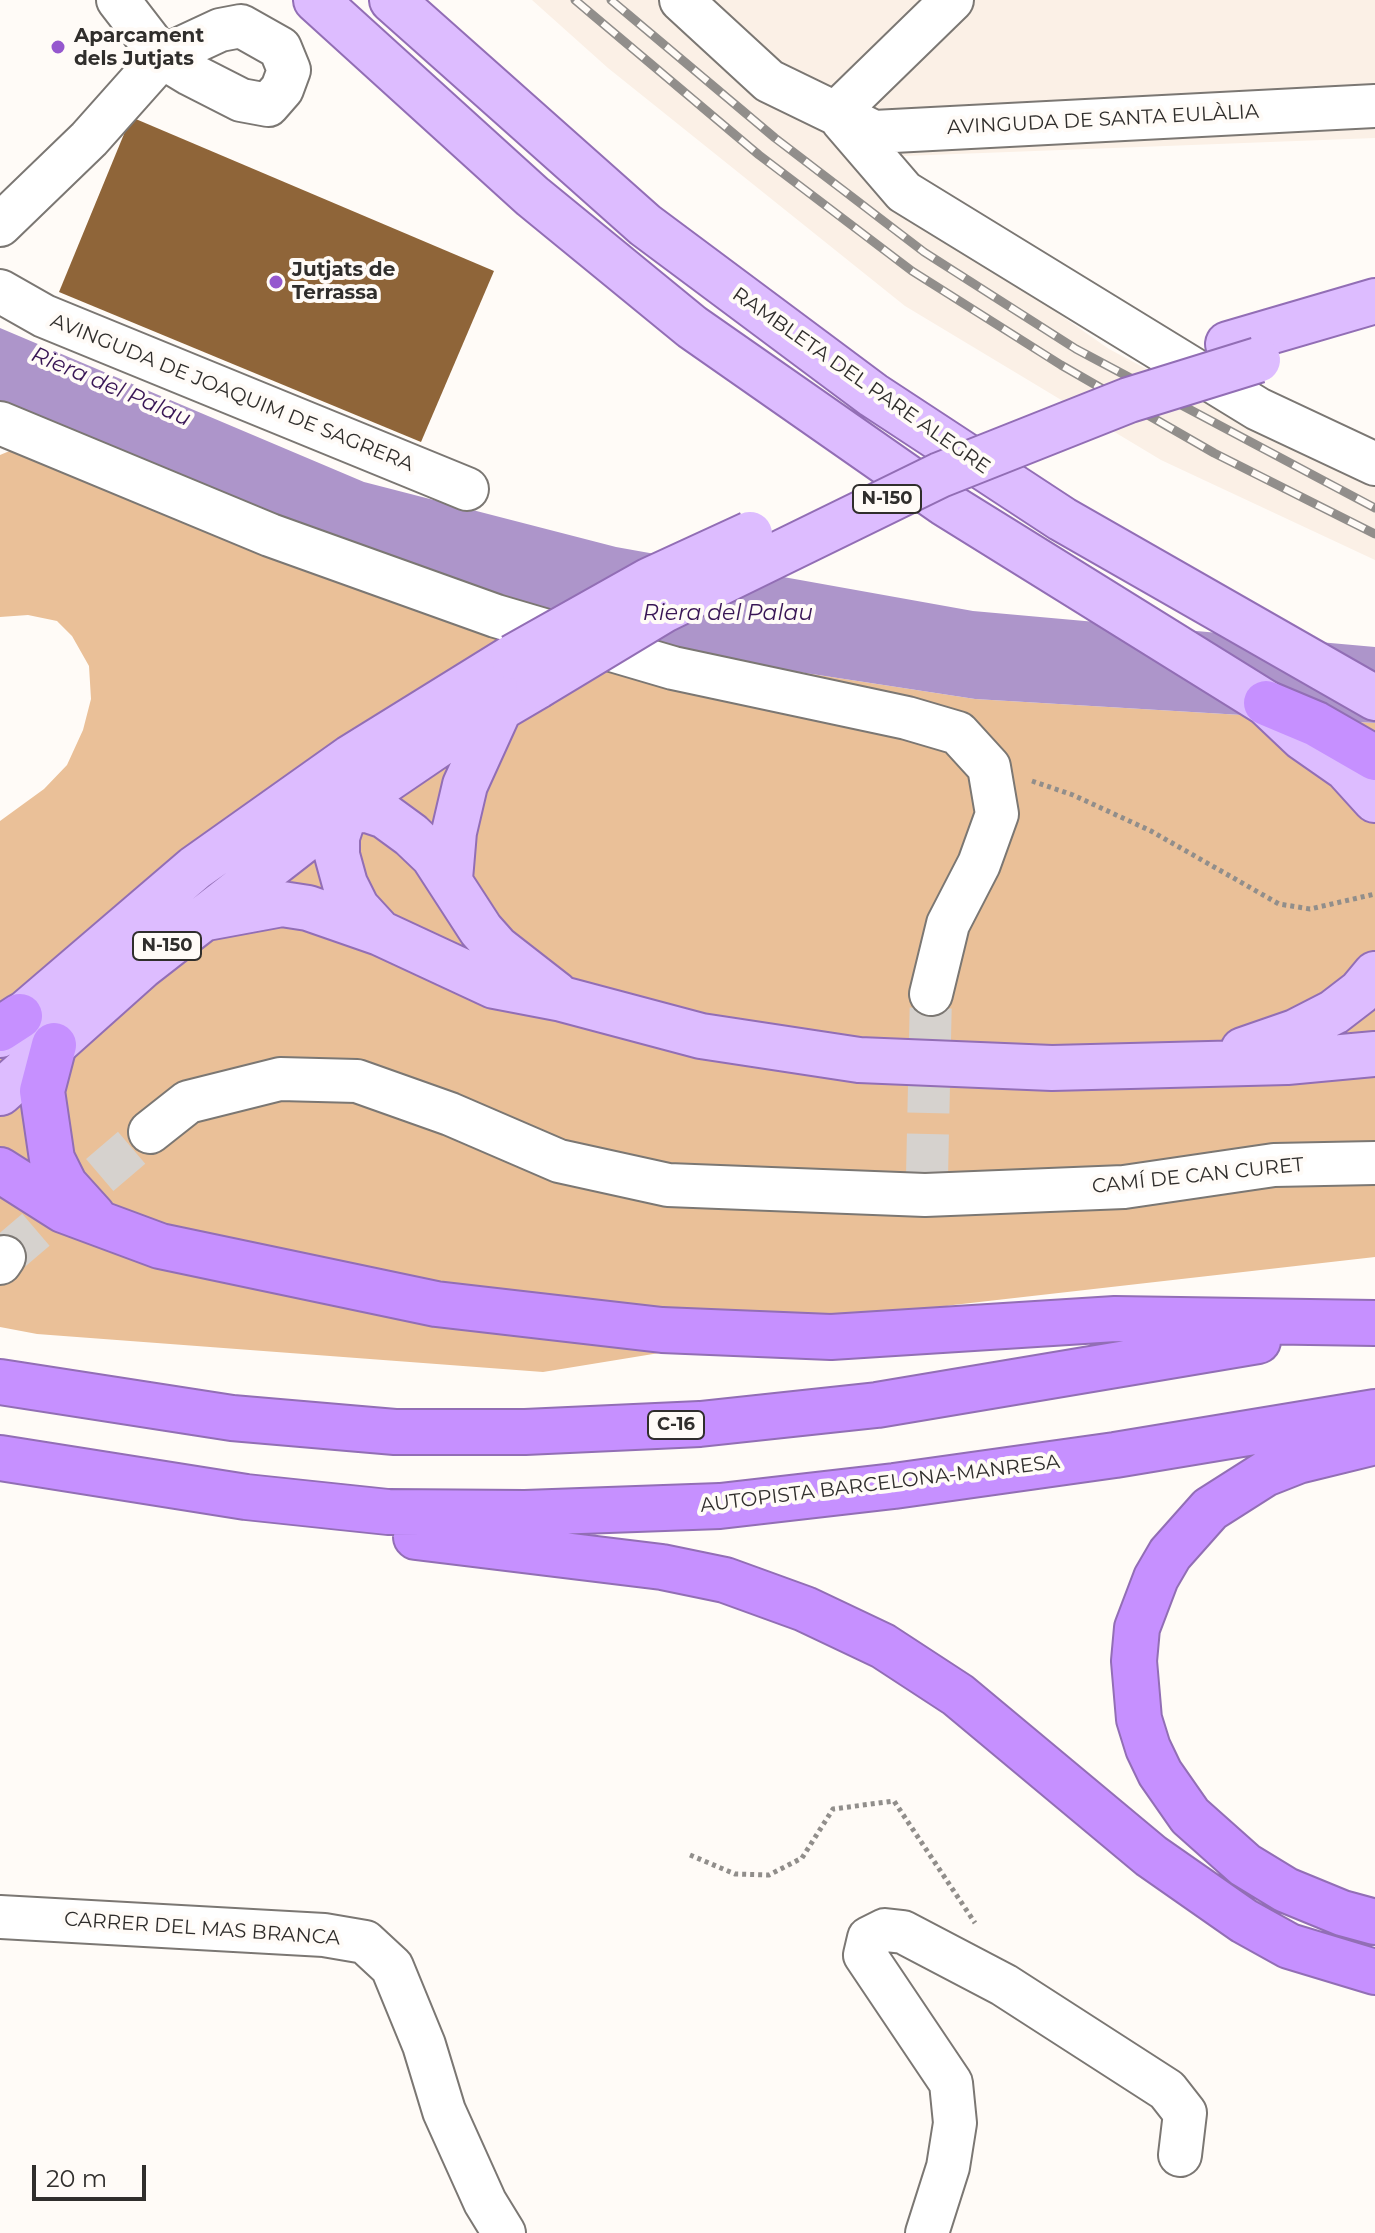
<!DOCTYPE html>
<meta charset="utf-8">
<style>
body{margin:0}
#map{position:relative;width:1375px;height:2233px;overflow:hidden;background:#fffbf7;font-family:Montserrat,sans-serif}
canvas{display:block}
.scale{position:absolute;left:32px;top:2165px;width:114px;height:36px;box-sizing:border-box;border:4px solid #302e2c;border-top:0;padding-left:10px;font-size:24px;line-height:28px;white-space:nowrap;color:#302e2c;-webkit-text-stroke:6px #fffbf7;paint-order:stroke}
</style>
<div id="map">
<canvas width="1375" height="2233"></canvas>
<div class="scale">20 m</div>
</div>
<script>
const context = document.querySelector('canvas').getContext('2d');
context.lineJoin = 'round';
function paint(path, color) { context.fillStyle = color; context.fill(path, 'evenodd'); }
const poly = rows => new Path2D(rows.map(r => 'M' + r).join(''));
function stroke(path, color, width, dash) { context.strokeStyle = color; context.lineWidth = width; context.lineCap = dash ? 'butt' : 'round'; context.setLineDash(dash || []); context.stroke(path); }
function write(font, color, halo, rows, align = 'center') {
  context.font = font + ' Montserrat,sans-serif'; context.lineWidth = 8; context.setLineDash([]); context.textBaseline = 'middle'; context.strokeStyle = halo; context.fillStyle = color; for (const [text, x, y, turn = 0] of rows) {
    context.save(); context.translate(x, y); context.rotate((+turn || 0) * Math.PI / 180); context.textAlign = isNaN(turn) ? turn : align; if (halo) context.strokeText(text, 0, 0); context.fillText(text, 0, 0); context.restore();
  }
}
paint(poly([
 [532,0,1375,0,1375,138,904,156,877,187,1109,349,1218,407,1375,479,1375,560,1161,460,905,306,608,68]
]), '#fbf0e6');
paint(poly([
 [46,425,714,659,975,699,1375,723,1375,1257,953,1305,543,1372,37,1334,0,1327,0,821,44,789,67,765,83,730,91,699,89,666,72,636,57,621,28,615,0,617,0,455,19,447]
]), '#eac098');
paint(poly([
 [0,328,364,482,616,547,973,611,1375,647,1375,723,975,699,714,659,377,556,0,405]
]), '#ad95ca');
paint(poly([
 [131,117,494,271,421,442,59,292]
]), '#8f6539');
stroke(poly([
 [927,1176,931,994],
 [4,1257,150,1132]
]), '#d6d2ce', 42, [42, 21]);
const minor = poly([
 [681,0,769,81,874,132,1375,106],
 [836,113,952,0],
 [842,120,904,192,1258,409,1375,464],
 [0,225,89,139,162,57,220,30,241,26,280,48,289,70,282,89,268,105,241,100,190,74,162,57,118,0],
 [0,291,44,316,467,489],
 [0,423,270,535,496,616,673,668,907,718,958,733,989,767,997,814,979,864,948,924,931,994],
 [150,1132,188,1102,280,1079,357,1081,450,1114,559,1161,668,1185,925,1195,1124,1187,1274,1165,1375,1163],
 [0,1263,4,1257],
 [0,1917,324,1935,365,1942,392,1967,424,2045,444,2111,485,2202,504,2233],
 [927,2233,948,2167,955,2123,951,2083,865,1955,869,1938,885,1930,903,1932,1004,1985,1167,2090,1185,2113,1180,2155]
]);
const major = poly([
 [316,0,532,196,692,327,944,503,1266,703,1303,738,1346,768,1375,800],
 [392,0,645,225,873,395,1062,519,1375,698],
 [1228,344,1375,301],
 [350,798,337,837,337,855,345,884,357,908,380,933],
 [329,811,367,810,385,816,411,835,433,856,481,930,497,948,556,994],
 [450,879,454,832,465,785,500,708],
 [201,919,282,904,308,908,380,933,494,986,562,999,701,1036,859,1060,1052,1068,1287,1062,1375,1054],
 [0,1035,195,868,350,758,513,657],
 [1243,1050,1295,1032,1334,1012,1360,992,1375,974],
 [0,1093,141,967,344,809,441,743,538,686]
]);
const highway = poly([
 [1266,703,1316,724,1375,758],
 [0,1029,20,1016],
 [54,1045,42,1091,52,1159,65,1185,93,1216],
 [0,1170,63,1210,160,1246,436,1304,662,1330,831,1337,1115,1319,1375,1323],
 [0,1382,232,1418,395,1432,525,1432,700,1424,877,1405,1258,1341],
 [1375,1442,1298,1461,1265,1474,1210,1509,1170,1554,1156,1578,1137,1628,1134,1661,1139,1719,1148,1748,1160,1773,1190,1816,1245,1865,1286,1890,1342,1913,1375,1922],
 [0,1458,246,1497,388,1512,525,1513,720,1506,894,1486,1115,1455,1375,1412],
 [416,1537,662,1567,725,1580,805,1609,883,1646,958,1695,1151,1856,1244,1921,1289,1946,1375,1972]
]);
stroke(minor, '#7b7773', 46);
stroke(major, '#926eb5', 48);
stroke(highway, '#926eb5', 48);
stroke(poly([
 [1032,781,1073,795,1151,831,1279,904,1310,909,1375,894],
 [690,1855,735,1874,769,1875,802,1858,833,1809,894,1801,975,1923]
]), '#918e8b', 5, [4, 4]);
stroke(minor, '#fff', 42);
stroke(major, '#ddbcff', 44);
stroke(highway, '#c690ff', 44);
const rail = poly([
 [575,0,759,155,912,271,1061,365,1214,453,1375,534],
 [611,0,775,138,924,252,1076,349,1375,508]
]);
stroke(rail, '#918e8b', 9);
stroke(rail, '#fffbf7', 6, [18]);
const majorBridge = poly([
 [513,657,650,580,750,534],
 [538,686,664,610,940,475,1129,400,1258,360]
]);
stroke(majorBridge, '#926eb5', 48, []);
stroke(majorBridge, '#ddbcff', 44);
for (const [x, y, r, color] of [
 [58,47,8,"#9557ce"],
 [276,282,8,"#9557ce"]
]) { const dot = new Path2D(); dot.arc(x, y, r, 0, 2 * Math.PI); context.fillStyle = color; context.fill(dot); stroke(dot, '#fffbf7', 3); }
for (const [x, y, w] of [
 [887,499,68],
 [167,946,68],
 [676,1425,56]
]) { const box = new Path2D(); box.roundRect(x - w / 2, y - 14, w, 28, 6); context.fillStyle = '#fffbf7'; context.fill(box); stroke(box, '#302e2c', 2); }
write('bold 18px', '#302e2c', null, [
 ["N-150",887,499],
 ["N-150",167,946],
 ["C-16",676,1425]
]);
write('bold 20px', '#302e2c', '#fffbf7', [
 ["Aparcament",74,36],
 ["dels Jutjats",74,59],
 ["Jutjats de",292,270],
 ["Terrassa",292,293]
], 'left');
write('20px', '#302e2c', '#fffbf7', [
 ["AVINGUDA DE SANTA EULÀLIA",1103,120,-3],
 ["RAMBLETA DEL PARE ALEGRE",861,381,35],
 ["AVINGUDA DE JOAQUIM DE SAGRERA",232,393,22],
 ["CAMÍ DE CAN CURET",1198,1176,-6],
 ["AUTOPISTA BARCELONA-MANRESA",880,1484,-7],
 ["CARRER DEL MAS BRANCA",202,1929,4]
]);
write('italic 22px', '#381555', '#fffbf7', [
 ["Riera del Palau",111,387,23],
 ["Riera del Palau",728,614]
]);
</script>
